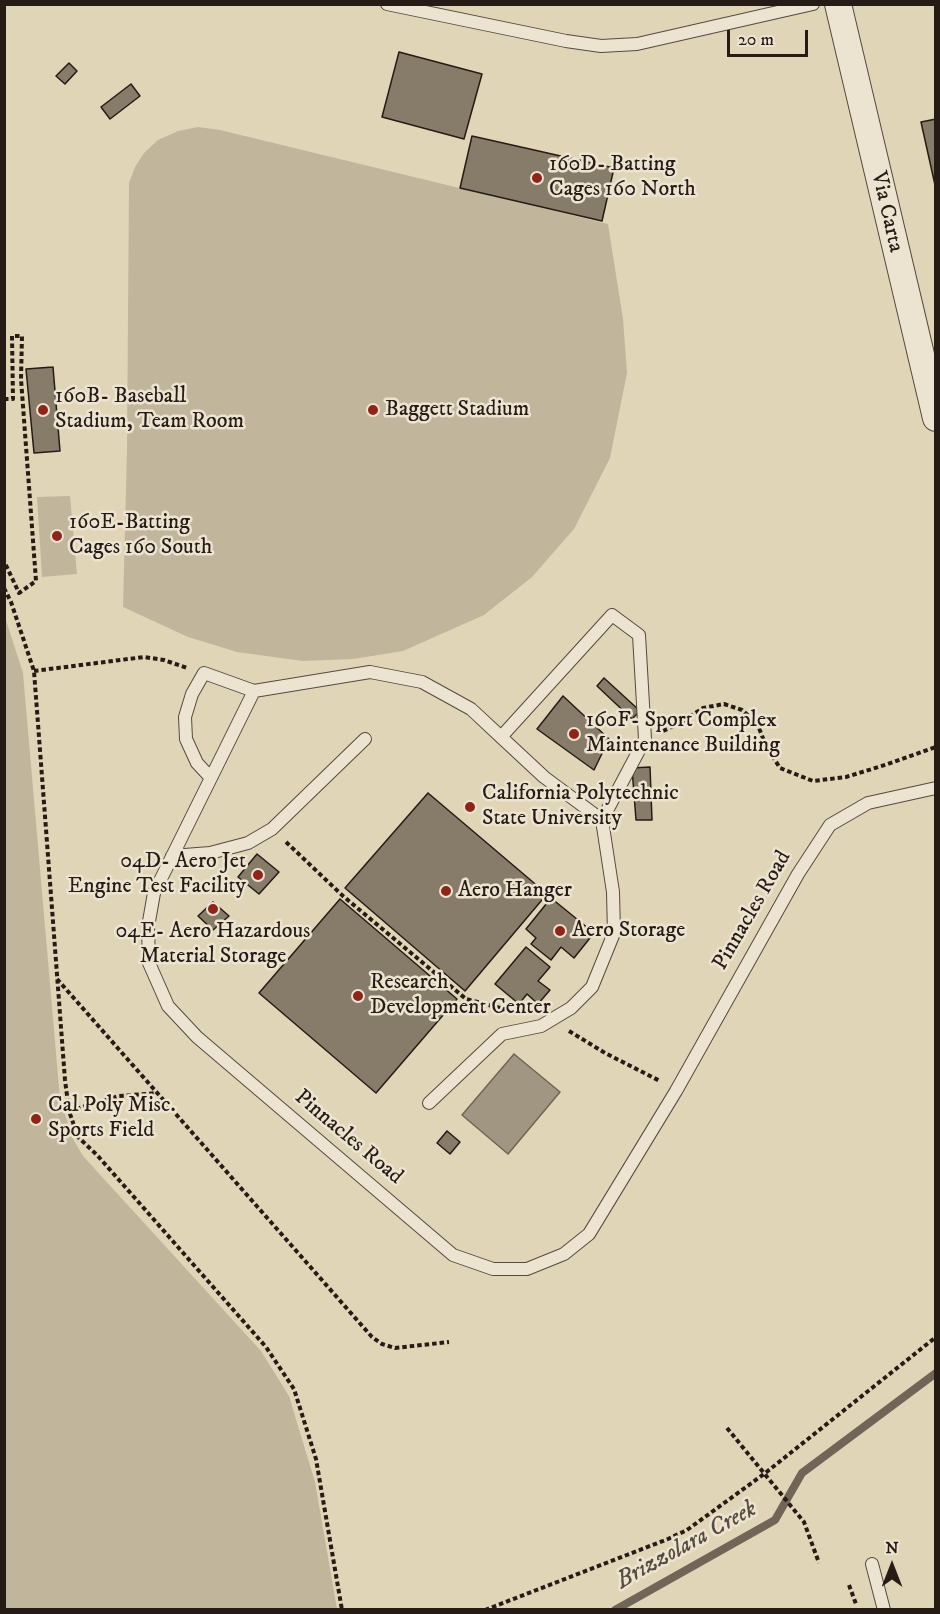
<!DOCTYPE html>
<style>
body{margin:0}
#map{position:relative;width:940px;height:1614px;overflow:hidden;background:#e1d5b8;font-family:"IM FELL DW Pica",serif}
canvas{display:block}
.frame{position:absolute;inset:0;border:6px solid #261b15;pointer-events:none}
.north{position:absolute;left:862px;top:1536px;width:60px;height:60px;-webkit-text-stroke:4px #ece4d1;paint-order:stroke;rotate:0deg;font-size:16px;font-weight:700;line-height:24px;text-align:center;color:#261b15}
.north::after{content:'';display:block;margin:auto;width:21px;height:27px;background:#261b15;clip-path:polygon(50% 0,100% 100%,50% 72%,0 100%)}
.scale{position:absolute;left:727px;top:30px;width:81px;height:27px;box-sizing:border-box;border:3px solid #261b15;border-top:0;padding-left:8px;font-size:18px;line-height:21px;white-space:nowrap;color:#261b15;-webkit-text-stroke:4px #ece4d1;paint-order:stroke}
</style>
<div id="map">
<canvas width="940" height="1614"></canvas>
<div class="frame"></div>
<div class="north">N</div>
<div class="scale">20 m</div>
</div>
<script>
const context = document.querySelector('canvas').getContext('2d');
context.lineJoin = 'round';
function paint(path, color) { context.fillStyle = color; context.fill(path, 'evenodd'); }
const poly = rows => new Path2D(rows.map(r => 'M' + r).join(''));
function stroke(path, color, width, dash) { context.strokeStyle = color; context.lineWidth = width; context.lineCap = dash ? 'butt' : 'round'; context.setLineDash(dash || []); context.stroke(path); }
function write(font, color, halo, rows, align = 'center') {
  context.font = font + ' "IM FELL DW Pica",serif'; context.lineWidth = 5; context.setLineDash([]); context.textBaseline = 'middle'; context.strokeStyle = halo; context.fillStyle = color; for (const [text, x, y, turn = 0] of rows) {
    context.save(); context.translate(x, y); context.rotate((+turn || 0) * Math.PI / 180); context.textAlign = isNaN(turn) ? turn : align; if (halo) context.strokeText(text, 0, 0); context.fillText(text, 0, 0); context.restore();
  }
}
paint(poly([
 [198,127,220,130,608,224,623,319,627,373,610,458,574,529,532,577,484,615,403,651,353,659,303,661,237,652,188,637,123,607,127,448,129,183,135,167,144,153,158,140,178,131],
 [70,496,77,574,42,577,37,497],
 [5,617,23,673,60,1099,73,1139,83,1156,261,1351,289,1396,315,1482,337,1609,5,1609]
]), '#c1b59c');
const water = poly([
 [514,1054,560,1092,508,1154,462,1115,514,1054]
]);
paint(water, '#a19681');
stroke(water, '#706556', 1.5);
stroke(poly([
 [615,1610,775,1520,802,1473,936,1373]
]), '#706556', 8);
const building = poly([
 [399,52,482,74,464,139,382,117,399,52],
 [69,63,77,71,65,84,56,76,69,63],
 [131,84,140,96,110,119,101,107,131,84],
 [936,119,936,184,935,185,921,122,936,119],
 [472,136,614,168,602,221,460,188,472,136],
 [53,367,60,451,34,453,26,369,53,367],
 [604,678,640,711,632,719,597,686,604,678],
 [563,696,609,739,594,770,537,729,563,696],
 [650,767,652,820,636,820,632,768,650,767],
 [428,793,547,894,465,991,345,888,428,793],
 [257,854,279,872,259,894,238,877,257,854],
 [551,898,594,933,574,958,561,947,551,960,531,944,536,938,526,929,551,898],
 [340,899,457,999,376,1093,259,993,340,899],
 [213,902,229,916,213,930,198,916,213,902],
 [526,947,550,967,538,981,550,990,538,1004,527,994,519,1004,495,984,526,947],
 [447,1131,460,1142,450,1154,437,1143,447,1131]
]);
paint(building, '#877c6a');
stroke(building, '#261b15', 1.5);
const lane = poly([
 [387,4,566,41,601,46,637,44,813,4],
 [501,737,612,615,639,635,645,739,602,820,544,777,501,737,471,709,422,682,370,672,254,691,154,893,148,927,149,963,168,1006,197,1037,453,1255,493,1269,527,1269,564,1254,589,1234,676,1091,798,874,830,825,868,803,936,788],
 [211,778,197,763,186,739,185,717,192,694,204,673,254,691],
 [172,856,210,853,248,843,272,829,365,739],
 [429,1103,502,1034,541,1026,571,1008,592,987,614,933,613,892,602,820],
 [872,1564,884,1610]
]);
const street = poly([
 [838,4,936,418]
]);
stroke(lane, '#554a3e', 14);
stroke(street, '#554a3e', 28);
stroke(poly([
 [4,399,13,399,12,336,22,336,21,379,36,581,19,593,4,561],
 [4,588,11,602,34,671,65,1080,69,1111,78,1137,97,1155,266,1347,294,1389,316,1459,342,1610],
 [34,671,144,657,164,660,187,668],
 [663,731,680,723,703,708,724,704,742,710,757,723,766,746,780,768,813,781,846,777,888,764,936,747],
 [286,842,343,896,466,999,512,1011],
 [57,979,372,1337,382,1344,395,1348,449,1342],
 [569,1031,605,1053,660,1081],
 [69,1111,119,1096,158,1093],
 [727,1428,804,1522,819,1563],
 [849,1585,856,1604],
 [485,1610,668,1539,687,1530,764,1474,936,1337]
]), '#261b15', 4, [4.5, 3]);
stroke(lane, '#ece4d1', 12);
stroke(street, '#ece4d1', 26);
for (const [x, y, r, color] of [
 [537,178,6,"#8f2418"],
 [43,410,6,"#8f2418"],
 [373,410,6,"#8f2418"],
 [57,536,6,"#8f2418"],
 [574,734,6,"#8f2418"],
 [470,807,6,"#8f2418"],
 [258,875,6,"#8f2418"],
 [446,891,6,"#8f2418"],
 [213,909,6,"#8f2418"],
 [560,931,6,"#8f2418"],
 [358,996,6,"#8f2418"],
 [36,1119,6,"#8f2418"]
]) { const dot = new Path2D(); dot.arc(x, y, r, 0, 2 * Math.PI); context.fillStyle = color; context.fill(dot); stroke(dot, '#ece4d1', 2); }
write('22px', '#261b15', '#ece4d1', [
 ["160D- Batting",549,165],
 ["Cages 160 North",549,190],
 ["160B- Baseball",55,397],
 ["Stadium, Team Room",55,422],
 ["Baggett Stadium",385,410],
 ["160E-Batting",69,523],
 ["Cages 160 South",69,548],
 ["160F- Sport Complex",586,721],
 ["Maintenance Building",586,746],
 ["California Polytechnic",482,794],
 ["State University",482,819],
 ["04D- Aero Jet",246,862,"right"],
 ["Engine Test Facility",246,887,"right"],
 ["Aero Hanger",458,891],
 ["Aero Storage",572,931],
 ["04E- Aero Hazardous",213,932,"center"],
 ["Material Storage",213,957,"center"],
 ["Research",370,983],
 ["Development Center",370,1008],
 ["Cal Poly Misc.",48,1106],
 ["Sports Field",48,1131]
], 'left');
write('22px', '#261b15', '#ece4d1', [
 ["Via Carta",886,212,77],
 ["Pinnacles Road",753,911,-60],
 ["Pinnacles Road",348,1138,40]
]);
write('italic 24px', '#574c40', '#ece4d1', [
 ["Brizzolara Creek",687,1546,-29]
]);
</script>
